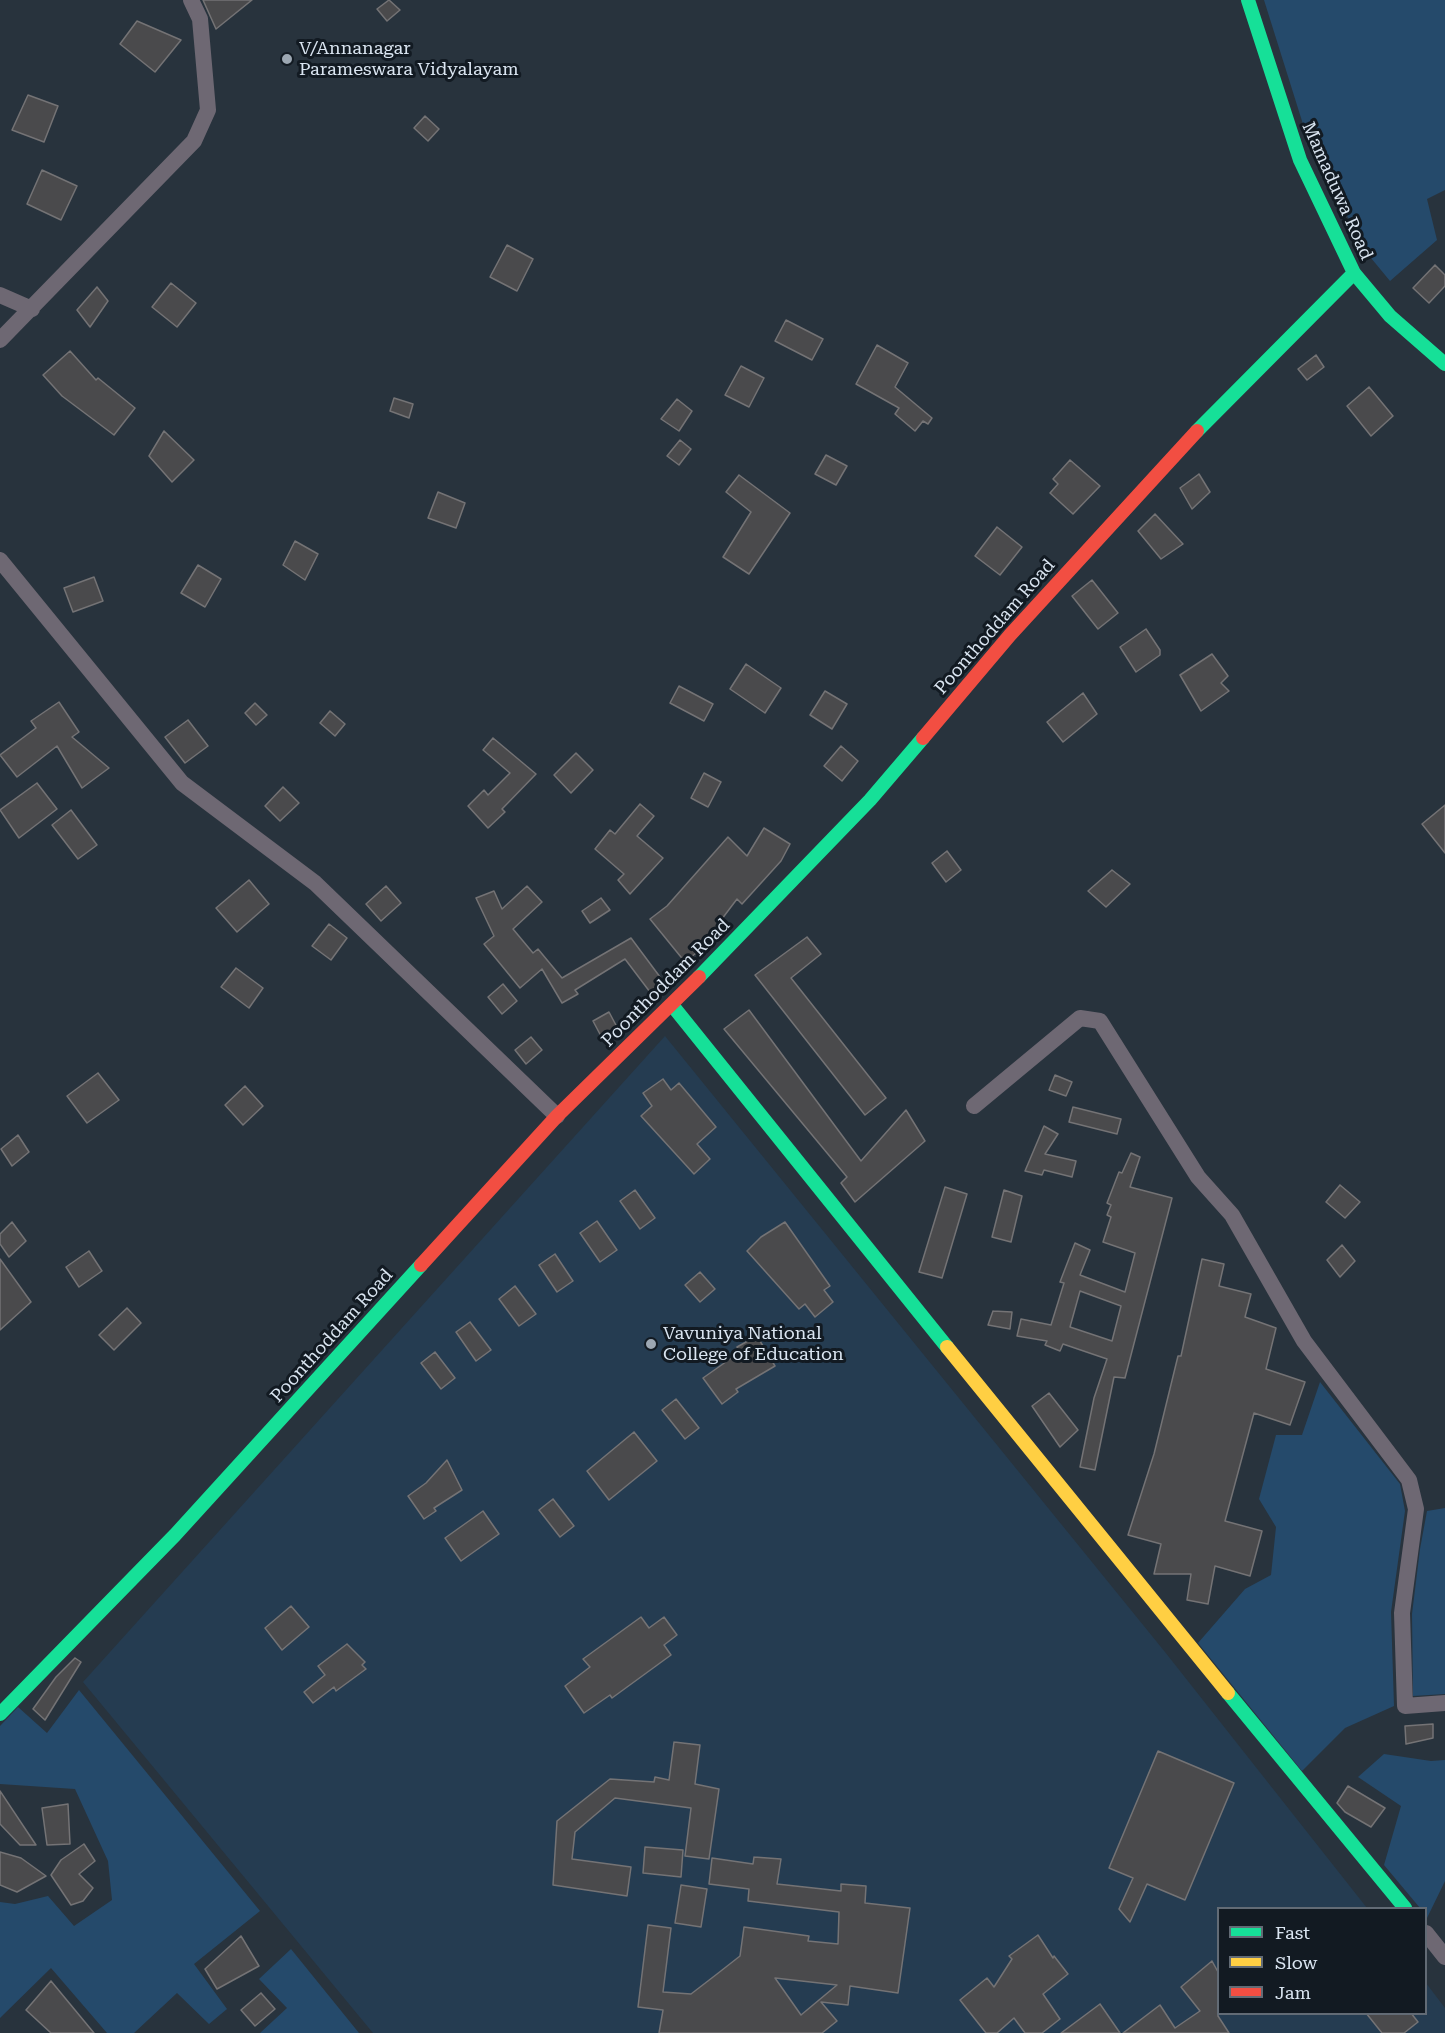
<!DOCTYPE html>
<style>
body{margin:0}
#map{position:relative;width:1445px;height:2033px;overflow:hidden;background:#28333d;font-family:"Roboto Serif",serif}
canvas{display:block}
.legend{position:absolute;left:1217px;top:1907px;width:210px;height:108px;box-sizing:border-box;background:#121a22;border:2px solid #626b75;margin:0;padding:8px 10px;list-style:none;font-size:18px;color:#dae5f1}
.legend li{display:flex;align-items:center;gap:12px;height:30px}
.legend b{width:30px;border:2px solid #626b75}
</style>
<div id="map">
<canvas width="1445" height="2033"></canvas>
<ul class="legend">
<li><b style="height:8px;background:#16e098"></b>Fast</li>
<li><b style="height:8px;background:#ffcf43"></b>Slow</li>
<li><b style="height:8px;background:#f24e42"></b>Jam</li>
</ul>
</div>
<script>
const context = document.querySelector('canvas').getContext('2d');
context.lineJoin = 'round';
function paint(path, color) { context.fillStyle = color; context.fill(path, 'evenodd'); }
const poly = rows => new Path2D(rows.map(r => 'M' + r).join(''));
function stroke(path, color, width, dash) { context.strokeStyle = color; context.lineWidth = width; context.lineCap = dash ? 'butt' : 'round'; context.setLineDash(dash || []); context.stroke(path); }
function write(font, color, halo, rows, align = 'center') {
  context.font = font + ' "Roboto Serif",serif'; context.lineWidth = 6; context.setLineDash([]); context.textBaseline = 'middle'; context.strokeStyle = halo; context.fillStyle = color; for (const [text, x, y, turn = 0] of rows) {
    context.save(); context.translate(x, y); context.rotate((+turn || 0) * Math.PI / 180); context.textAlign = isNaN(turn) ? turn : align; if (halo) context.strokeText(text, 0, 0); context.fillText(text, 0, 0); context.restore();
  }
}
paint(poly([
 [665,1036,1165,1652,1367,1908,1218,1908,1218,2014,1426,2014,1426,1983,1445,2008,1445,2033,373,2033,83,1682]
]), '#253c51');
paint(poly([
 [1264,0,1445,0,1445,190,1427,199,1437,240,1390,281,1371,258,1313,156],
 [1320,1382,1400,1484,1405,1511,1391,1612,1394,1706,1345,1728,1302,1771,1198,1643,1245,1589,1271,1575,1276,1527,1259,1499,1276,1435,1302,1435],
 [1445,1508,1445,1694,1413,1696,1412,1614,1420,1549,1427,1511],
 [79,1690,260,1911,194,1964,227,2009,209,2024,177,1993,134,2033,107,2033,51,1968,0,2018,0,1902,15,1904,48,1896,74,1926,112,1900,108,1861,75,1789,0,1784,0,1726,18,1707,47,1733],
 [1384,1754,1431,1761,1445,1760,1445,1881,1427,1918,1426,1908,1420,1908,1384,1865,1401,1806,1358,1777],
 [291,1949,359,2033,260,2033,287,2008,259,1979]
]), '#254a6b');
const building = poly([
 [203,0,252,0,216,29,203,0],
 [389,0,400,10,387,21,377,9,389,0],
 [137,21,181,40,155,72,120,44,137,21],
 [28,95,58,106,44,142,12,130,28,95],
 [425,116,439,129,428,141,414,128,425,116],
 [42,170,77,186,61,220,27,204,42,170],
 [507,245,533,259,517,291,490,277,507,245],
 [1435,265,1445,275,1445,286,1429,303,1413,288,1435,265],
 [171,283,196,303,177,327,152,307,171,283],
 [97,287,108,301,90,327,77,310,97,287],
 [786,320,823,339,812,360,775,341,786,320],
 [877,345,908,363,895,387,932,418,928,424,923,421,915,431,895,414,899,408,856,384,877,345],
 [70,351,96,380,98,378,135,408,114,435,62,396,43,375,70,351],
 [1316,355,1324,367,1307,380,1298,369,1316,355],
 [741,366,764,378,749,407,725,395,741,366],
 [1369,387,1393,416,1371,436,1347,406,1369,387],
 [394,398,413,404,409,418,390,411,394,398],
 [677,399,692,411,679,431,661,419,677,399],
 [164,431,194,460,172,482,149,456,164,431],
 [680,440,691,449,679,465,667,456,680,440],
 [826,455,847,466,836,485,815,474,826,455],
 [1070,460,1100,486,1073,514,1050,493,1058,484,1053,479,1070,460],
 [1199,474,1210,492,1192,509,1180,488,1199,474],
 [739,475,790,513,749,574,723,557,751,512,726,492,739,475],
 [438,492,465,503,456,528,428,518,438,492],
 [1155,514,1183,544,1161,559,1138,531,1155,514],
 [997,527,1022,547,1000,575,975,556,997,527],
 [295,541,318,554,305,580,283,565,295,541],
 [198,565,221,579,205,607,181,593,198,565],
 [94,577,103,601,73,612,64,588,94,577],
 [1092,580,1118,613,1098,629,1072,596,1092,580],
 [1146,629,1160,650,1160,655,1136,672,1120,647,1146,629],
 [1212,654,1228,676,1221,683,1229,691,1201,711,1180,675,1212,654],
 [746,664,781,688,765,713,730,689,746,664],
 [679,686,713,704,704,721,670,703,679,686],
 [825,691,847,704,832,729,810,715,825,691],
 [1083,693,1097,714,1063,742,1047,722,1083,693],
 [59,702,79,732,72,737,109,768,82,788,57,746,17,777,0,755,36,728,31,721,59,702],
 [255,703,267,715,256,725,245,713,255,703],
 [330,711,345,724,335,736,320,723,330,711],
 [188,720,208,746,185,763,165,737,188,720],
 [493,738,536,774,502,809,505,812,488,828,468,806,484,790,488,795,510,773,483,750,493,738],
 [841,746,858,761,842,781,824,766,841,746],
 [576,753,593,770,571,793,554,775,576,753],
 [704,773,721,782,708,807,691,798,704,773],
 [37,783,57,809,19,838,0,810,37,783],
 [283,787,299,803,280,821,265,806,283,787],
 [640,804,654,816,637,836,663,858,630,894,618,880,624,874,595,849,610,830,615,834,640,804],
 [1445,805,1445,853,1422,824,1445,805],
 [71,810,97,845,78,859,52,825,71,810],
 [764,828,790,844,781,861,742,904,737,899,709,936,712,940,685,962,650,919,667,906,728,837,747,856,764,828],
 [947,851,961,870,946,882,932,863,947,851],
 [1112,870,1130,884,1106,907,1088,891,1112,870],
 [249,880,269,904,237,932,216,908,249,880],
 [386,886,401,903,381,921,366,904,386,886],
 [527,886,542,902,513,929,533,953,538,949,562,978,631,938,666,985,653,996,625,959,575,990,578,994,562,1003,542,969,520,988,484,944,494,936,476,898,494,891,502,909,527,886],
 [601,898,610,910,590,923,582,911,601,898],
 [329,924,347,938,331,960,312,946,329,924],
 [807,937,821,954,791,978,886,1098,865,1115,755,975,807,937],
 [236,968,263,988,249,1008,221,987,236,968],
 [503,984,517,1001,502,1014,488,997,503,984],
 [749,1010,861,1161,906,1110,925,1141,855,1202,841,1183,847,1177,724,1029,749,1010],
 [609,1012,618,1029,602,1038,593,1021,609,1012],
 [531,1037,542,1050,526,1064,515,1050,531,1037],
 [98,1073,119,1100,87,1123,67,1096,98,1073],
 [1055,1075,1072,1082,1066,1096,1049,1090,1055,1075],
 [663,1079,671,1090,679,1083,716,1127,697,1144,710,1159,694,1174,641,1116,652,1106,643,1093,663,1079],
 [245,1086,263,1106,243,1125,225,1105,245,1086],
 [1073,1107,1121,1119,1117,1134,1069,1122,1073,1107],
 [1044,1126,1058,1134,1045,1154,1076,1161,1072,1177,1044,1170,1042,1175,1025,1171,1044,1126],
 [18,1135,29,1152,12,1166,1,1149,18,1135],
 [1131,1153,1140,1157,1130,1187,1172,1198,1125,1378,1114,1377,1095,1470,1080,1467,1094,1398,1107,1359,1063,1344,1060,1351,1045,1345,1047,1341,1017,1336,1021,1319,1051,1325,1064,1283,1060,1282,1075,1243,1090,1250,1080,1275,1125,1292,1135,1253,1103,1242,1111,1217,1107,1215,1111,1205,1107,1203,1119,1172,1122,1173,1131,1153],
 [1080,1291,1121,1306,1112,1341,1070,1327,1080,1291],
 [1340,1185,1360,1202,1345,1218,1326,1202,1340,1185],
 [945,1187,967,1194,942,1278,919,1272,945,1187],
 [635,1190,655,1218,640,1229,620,1201,635,1190],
 [1004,1190,1022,1196,1011,1242,992,1237,1004,1190],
 [597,1221,617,1250,600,1262,580,1233,597,1221],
 [12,1222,26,1241,9,1257,0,1244,0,1234,12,1222],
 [785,1222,830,1286,824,1290,833,1302,815,1317,805,1304,799,1309,747,1251,761,1237,785,1222],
 [1342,1245,1355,1261,1340,1277,1327,1260,1342,1245],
 [89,1251,102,1271,79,1287,66,1267,89,1251],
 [555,1254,573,1281,557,1292,539,1265,555,1254],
 [0,1259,31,1302,0,1330,0,1259],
 [1202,1259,1224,1264,1219,1286,1251,1294,1245,1317,1276,1328,1266,1369,1305,1382,1290,1425,1254,1413,1225,1521,1262,1531,1250,1576,1215,1566,1208,1604,1187,1600,1191,1574,1154,1574,1161,1544,1128,1535,1154,1454,1178,1356,1181,1356,1202,1259],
 [700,1272,715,1289,700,1302,685,1285,700,1272],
 [515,1286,536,1314,519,1326,499,1299,515,1286],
 [127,1308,141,1323,114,1350,99,1335,127,1308],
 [993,1311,1012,1312,1010,1329,988,1325,993,1311],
 [470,1322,491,1350,476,1361,456,1332,470,1322],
 [757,1336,775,1366,736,1389,738,1392,722,1404,703,1378,740,1352,737,1347,757,1336],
 [435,1352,455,1378,441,1389,421,1363,435,1352],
 [1049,1393,1078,1430,1060,1447,1032,1406,1049,1393],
 [676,1399,699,1428,685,1439,662,1410,676,1399],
 [634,1432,657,1461,609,1500,587,1471,634,1432],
 [447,1460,462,1490,434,1508,436,1511,424,1519,408,1496,426,1483,447,1460],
 [553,1499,574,1526,560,1537,539,1510,553,1499],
 [483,1511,499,1534,461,1561,445,1538,483,1511],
 [291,1606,309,1627,282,1650,265,1628,291,1606],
 [641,1617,649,1628,664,1617,677,1635,664,1645,671,1655,612,1698,610,1695,584,1713,565,1686,590,1667,583,1659,641,1617],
 [347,1644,365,1662,362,1665,366,1669,336,1691,334,1687,313,1703,304,1692,325,1675,318,1666,347,1644],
 [75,1658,81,1662,45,1720,33,1709,56,1677,75,1658],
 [1433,1724,1433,1738,1406,1744,1405,1726,1433,1724],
 [674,1742,700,1745,695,1784,719,1789,709,1859,685,1856,691,1808,615,1798,575,1832,572,1859,631,1867,627,1896,553,1885,557,1821,610,1779,654,1782,655,1777,669,1780,674,1742],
 [1158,1751,1234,1783,1185,1900,1147,1884,1130,1922,1119,1909,1133,1878,1109,1868,1158,1751],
 [1348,1786,1385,1808,1371,1827,1345,1812,1337,1803,1348,1786],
 [0,1791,36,1845,20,1845,0,1824,0,1791],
 [68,1804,70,1844,47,1845,42,1808,68,1804],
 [84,1844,95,1861,79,1874,93,1888,83,1901,71,1905,51,1875,61,1860,84,1844],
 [645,1847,683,1850,681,1877,643,1873,645,1847],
 [0,1852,21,1858,46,1876,17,1892,0,1885,0,1852],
 [754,1857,781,1859,777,1884,841,1891,841,1884,866,1886,865,1903,910,1908,898,1993,850,1986,848,2005,821,2002,837,2021,822,2033,659,2033,663,2010,638,2007,648,1925,671,1928,663,1992,691,1994,717,1974,740,1956,744,1927,809,1936,808,1941,838,1944,839,1912,748,1901,749,1889,709,1884,712,1858,753,1864,754,1857],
 [775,1978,837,1985,801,2015,775,1978],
 [681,1885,707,1889,701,1927,675,1923,681,1885],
 [1038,1935,1053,1958,1054,1956,1068,1974,1043,1994,1060,2019,1042,2033,1025,2033,1014,2018,997,2033,986,2033,960,2000,987,1978,994,1987,1012,1959,1009,1956,1038,1935],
 [241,1936,259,1966,217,1989,205,1969,241,1936],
 [1212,1961,1218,1972,1218,2016,1229,2033,1123,2033,1160,2005,1175,2028,1200,2011,1181,1987,1212,1961],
 [51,1981,94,2033,51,2033,26,2010,51,1981],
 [261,1993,275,2009,255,2026,241,2010,261,1993],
 [1100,2004,1120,2033,1061,2033,1100,2004],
 [1366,2013,1411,2013,1418,2022,1404,2033,1382,2033,1366,2013]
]);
paint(building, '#4a4a4c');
stroke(building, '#747375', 1.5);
stroke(poly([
 [0,295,32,309],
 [0,340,194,141,208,110,200,19,191,0],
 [0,560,182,783,315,883,557,1116],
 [974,1106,1080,1018,1100,1021,1198,1177,1232,1215,1304,1341,1409,1480,1416,1509,1402,1613,1405,1706,1445,1703],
 [1426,1933,1445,1957]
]), '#6e6873', 16);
stroke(poly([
 [1248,0,1300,160,1354,273,1390,316,1445,364],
 [1197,431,1354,273],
 [699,977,870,800,923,738],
 [672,1005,947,1347],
 [1228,1693,1405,1908],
 [0,1714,175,1535,421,1265]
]), '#16e098', 14);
stroke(poly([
 [947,1347,1228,1693]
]), '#ffcf43', 14);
stroke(poly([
 [923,738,1010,635,1197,431],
 [421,1265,557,1116,699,977]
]), '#f24e42', 14);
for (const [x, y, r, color] of [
 [287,59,6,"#9ca7b2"],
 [651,1344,6,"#9ca7b2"]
]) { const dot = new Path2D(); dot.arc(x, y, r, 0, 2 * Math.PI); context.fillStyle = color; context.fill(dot); stroke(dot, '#121a22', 2); }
write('18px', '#dae5f1', '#121a22', [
 ["V/Annanagar",299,49],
 ["Parameswara Vidyalayam",299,70],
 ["Vavuniya National",663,1334],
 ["College of Education",663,1355]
], 'left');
write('18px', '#dae5f1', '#121a22', [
 ["Mamaduwa Road",1337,191,66],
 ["Poonthoddam Road",995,627,-49],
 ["Poonthoddam Road",666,983,-45],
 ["Poonthoddam Road",332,1336,-48]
]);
</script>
